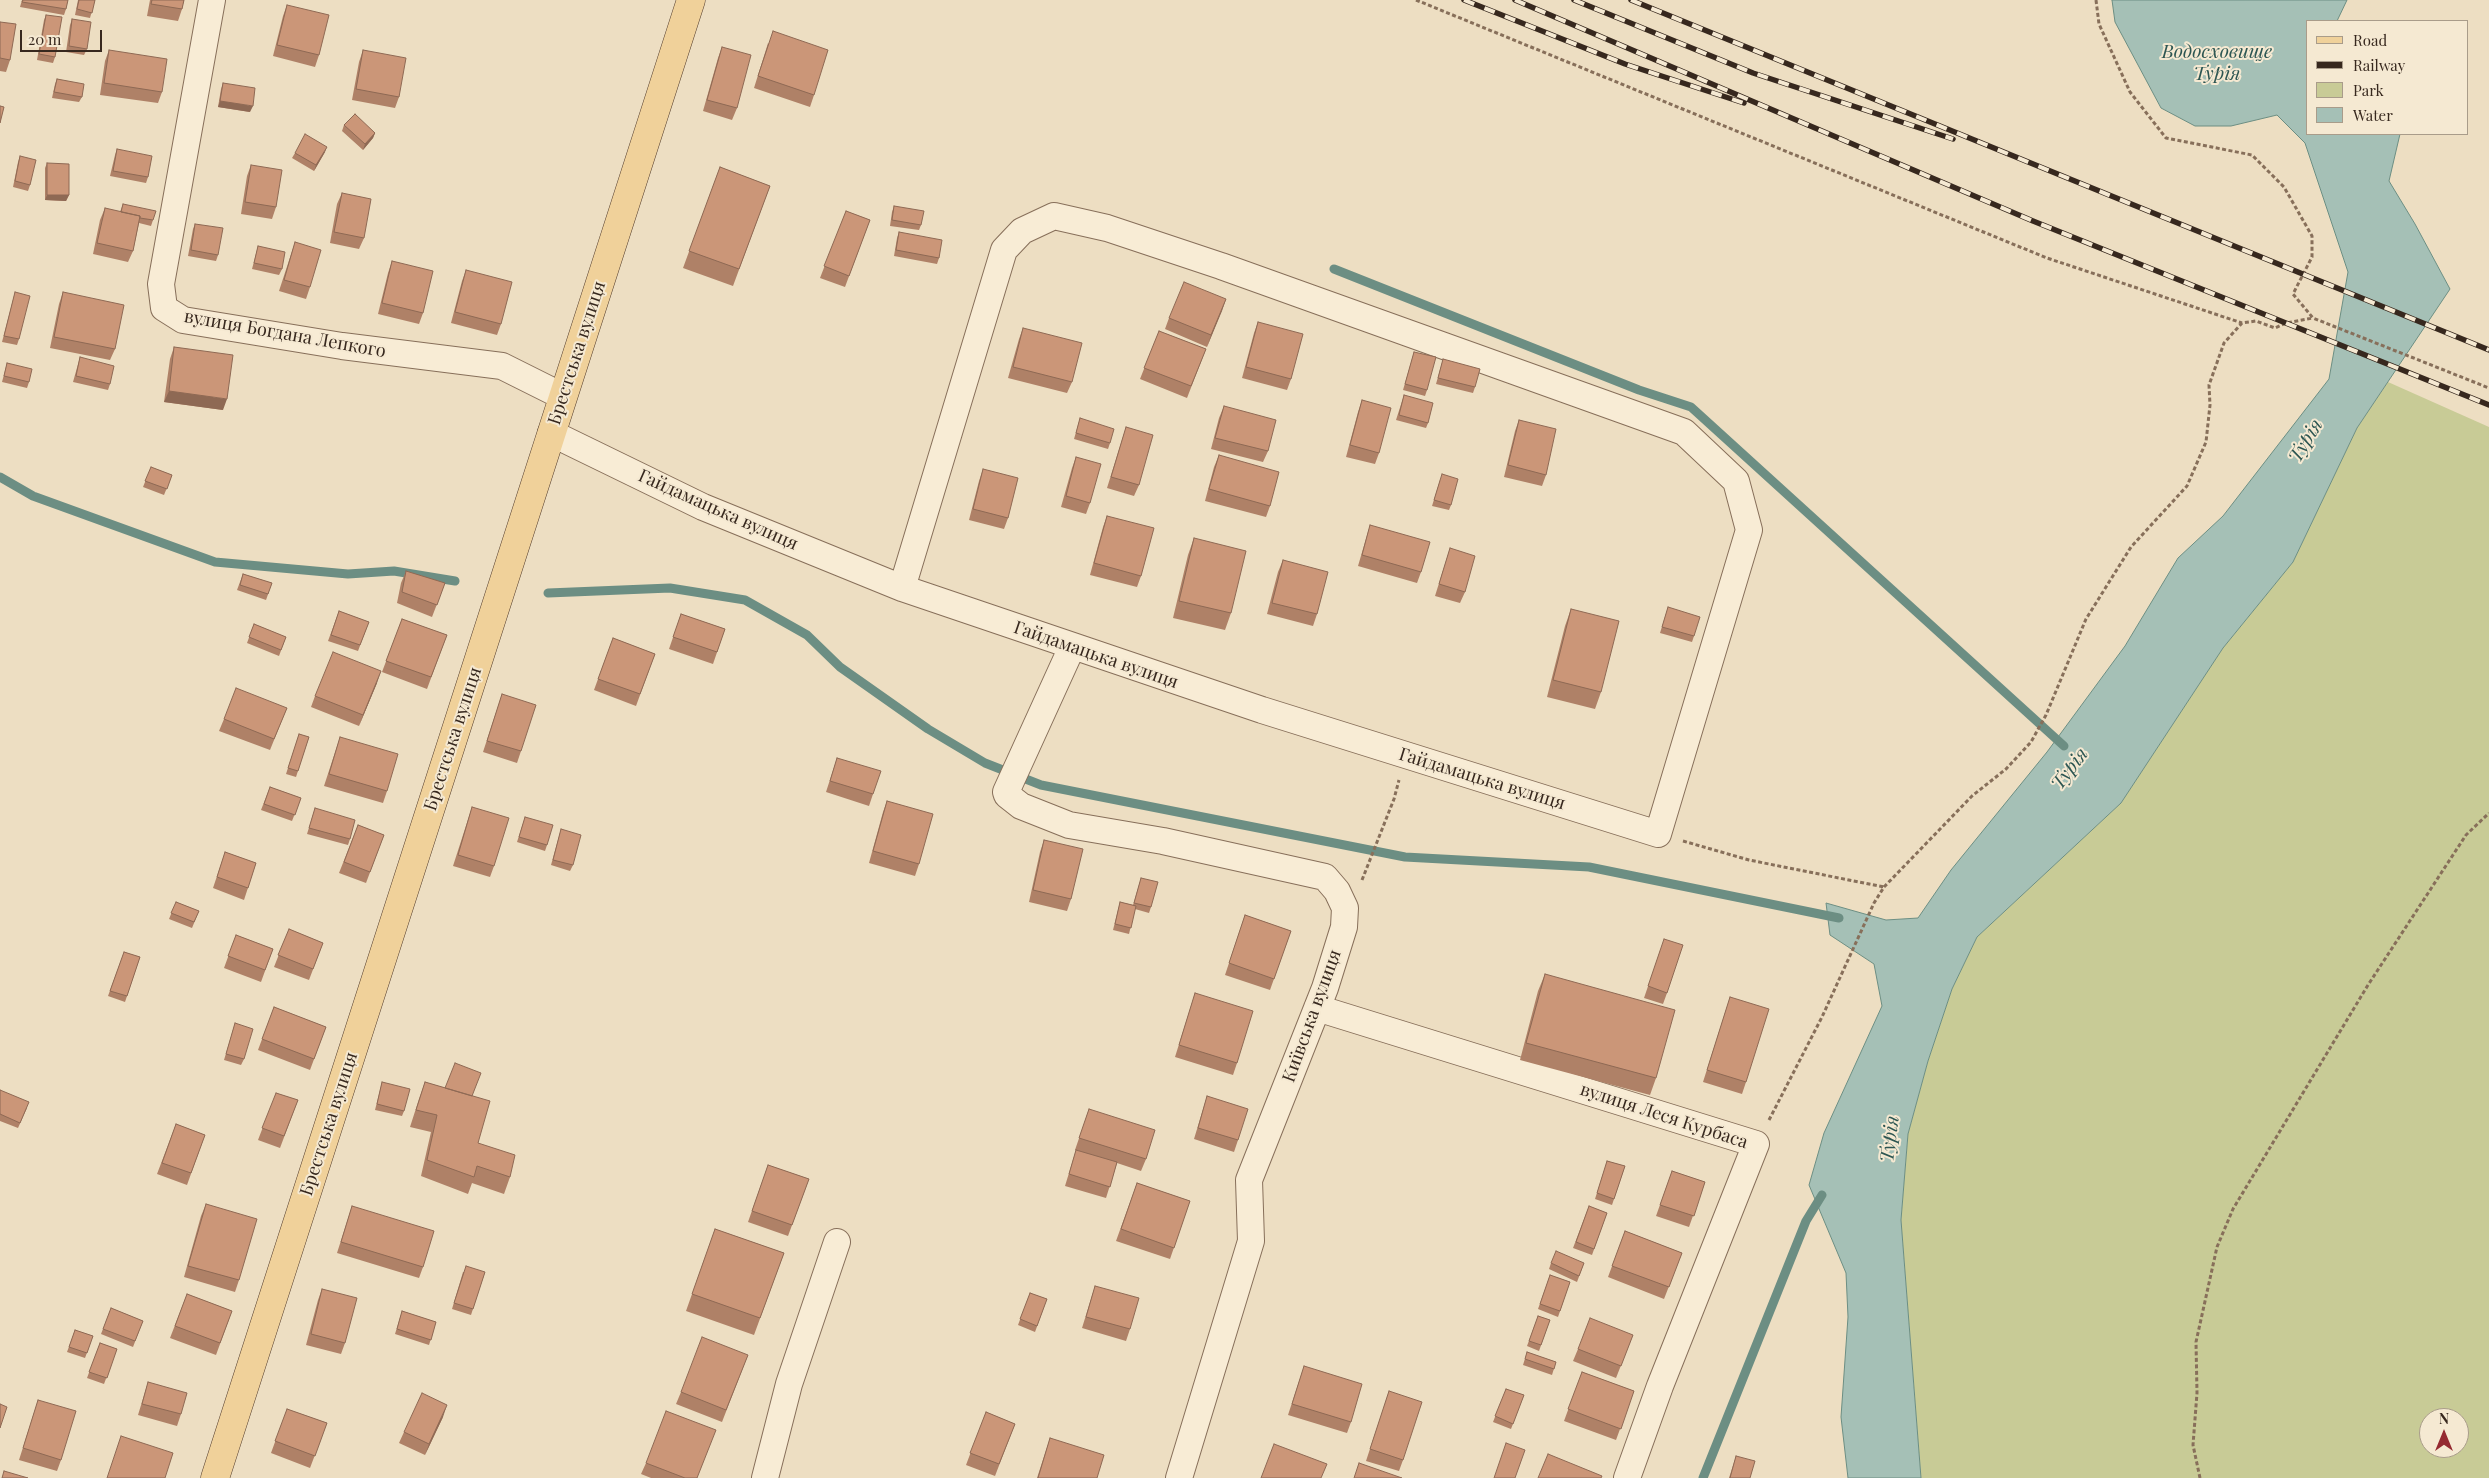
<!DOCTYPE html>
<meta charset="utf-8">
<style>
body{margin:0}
#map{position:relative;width:2489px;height:1478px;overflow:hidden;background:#eddec2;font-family:"Playfair Display",serif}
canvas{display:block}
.legend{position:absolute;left:2306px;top:20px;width:162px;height:115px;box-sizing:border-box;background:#f5e9d2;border:1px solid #a99c8a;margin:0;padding:6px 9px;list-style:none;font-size:15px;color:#37281e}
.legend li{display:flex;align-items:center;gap:10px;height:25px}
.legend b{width:25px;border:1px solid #a99c8a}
.north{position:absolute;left:2419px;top:1408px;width:50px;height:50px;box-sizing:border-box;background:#f5e9d2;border:1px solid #a99c8a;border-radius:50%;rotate:0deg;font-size:14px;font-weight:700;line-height:20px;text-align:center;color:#37281e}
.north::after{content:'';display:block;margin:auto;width:18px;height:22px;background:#952a31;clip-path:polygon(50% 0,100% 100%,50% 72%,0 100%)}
.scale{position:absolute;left:20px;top:30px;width:82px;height:22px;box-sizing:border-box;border:2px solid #37281e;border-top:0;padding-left:6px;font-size:15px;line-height:18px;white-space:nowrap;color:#37281e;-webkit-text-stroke:4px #f5e9d2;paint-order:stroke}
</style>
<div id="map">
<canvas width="2489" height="1478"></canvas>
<ul class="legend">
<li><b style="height:6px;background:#f0d19a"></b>Road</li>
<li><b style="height:6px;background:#37281e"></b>Railway</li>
<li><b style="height:14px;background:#c8cb96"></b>Park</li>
<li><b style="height:14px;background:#a5c0b6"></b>Water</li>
</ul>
<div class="north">N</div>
<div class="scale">20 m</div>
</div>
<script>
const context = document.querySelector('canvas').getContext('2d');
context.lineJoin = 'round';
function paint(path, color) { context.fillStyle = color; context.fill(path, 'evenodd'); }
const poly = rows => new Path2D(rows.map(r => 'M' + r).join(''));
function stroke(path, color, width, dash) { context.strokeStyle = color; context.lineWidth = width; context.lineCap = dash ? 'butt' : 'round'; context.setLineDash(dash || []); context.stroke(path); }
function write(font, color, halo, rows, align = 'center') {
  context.font = font + ' "Playfair Display",serif'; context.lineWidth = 4; context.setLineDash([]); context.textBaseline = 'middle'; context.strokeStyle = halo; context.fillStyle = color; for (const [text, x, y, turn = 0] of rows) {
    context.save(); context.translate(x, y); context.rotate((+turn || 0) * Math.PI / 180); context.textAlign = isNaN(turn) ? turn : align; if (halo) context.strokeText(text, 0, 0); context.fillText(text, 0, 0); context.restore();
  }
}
paint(poly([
 [2388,382,2489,427,2489,1478,1921,1478,1901,1220,1908,1134,1928,1061,1952,989,1977,937,2121,803,2223,648,2293,562,2357,428],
 [2429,1418,2459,1418,2459,1448,2429,1448]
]), '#c8cb96');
const water = poly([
 [2112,0,2347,0,2337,21,2308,21,2308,134,2400,134,2389,181,2415,224,2450,289,2357,428,2293,562,2223,648,2121,803,1977,937,1952,989,1928,1061,1908,1134,1901,1220,1921,1478,1848,1478,1841,1417,1848,1317,1846,1273,1809,1185,1824,1133,1882,1006,1874,964,1830,935,1826,903,1886,920,1918,918,1951,870,2047,752,2125,646,2178,558,2223,516,2329,379,2348,272,2305,143,2277,115,2231,126,2195,126,2161,108,2115,22,2112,0]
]);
paint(water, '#a5c0b6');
stroke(water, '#6c8e83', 1);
stroke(poly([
 [1334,269,1639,390,1691,407,2064,746],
 [0,477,33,496,215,562,348,574,394,571,455,581],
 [548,593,670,588,745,600,807,635,840,667,928,729,985,763,1041,785,1405,857,1589,867,1839,918],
 [1703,1478,1806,1221,1822,1195]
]), '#6c8e83', 9);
const street = poly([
 [212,0,161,284,164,308,183,320,342,346,502,366,562,396],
 [551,433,703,507,902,588,1262,710,1658,834,1749,530,1736,481,1684,432,1221,266,1107,228,1054,216,1022,231,1004,250,902,588],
 [1072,647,1006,792,1007,795,1021,806,1069,825,1163,841,1325,877,1337,891,1345,908,1344,927,1325,988,1249,1180,1251,1241,1179,1478],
 [1317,1008,1756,1144,1660,1386,1627,1478],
 [765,1478,789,1384,837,1242]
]);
const primary = poly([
 [215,1478,691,0]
]);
stroke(street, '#876f5a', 28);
stroke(primary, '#553e2e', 29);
stroke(poly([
 [1416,0,2047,258,2242,323],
 [2096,0,2099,24,2130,92,2166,138,2252,155,2284,187,2312,236,2312,257,2293,294,2313,318,2489,388],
 [1683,841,1749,860,1884,887],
 [1362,880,1394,799,1399,780],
 [1769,1120,1822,1017,1874,903,1884,887,1972,796,2006,769,2031,742,2046,715,2086,619,2131,547,2187,486,2206,442,2210,405,2209,385,2224,343,2242,323,2256,321,2275,328,2286,323,2313,318],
 [2200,1478,2193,1445,2197,1393,2196,1342,2217,1247,2233,1209,2368,985,2466,835,2489,813]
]), '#876f5a', 3, [4, 2.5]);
stroke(street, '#f8ecd5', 26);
stroke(primary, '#f0d19a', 28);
const rail = poly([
 [1464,0,1625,64,1744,103],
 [1515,0,2033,221,2489,405],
 [1574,0,1753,73,1953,139],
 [1631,0,2489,350]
]);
stroke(rail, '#37281e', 5.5);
stroke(rail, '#f5e9d2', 4, [11]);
paint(poly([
 [22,0,68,0,66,9,64,15,20,7],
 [78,0,95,0,90,18,75,15],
 [150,0,184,0,182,9,178,21,147,16],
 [287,5,319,55,315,67,273,56,283,16],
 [46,15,55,57,53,63,37,60,44,20],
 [72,19,87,49,84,55,66,52,70,25],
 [0,22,10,60,6,72,0,71],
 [768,43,814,95,810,107,754,88],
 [722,47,737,108,732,120,703,111,718,58],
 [109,50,162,92,158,103,100,95,105,61],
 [363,50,399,97,395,108,352,100,359,62],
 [57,79,82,97,79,102,52,98,55,84],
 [223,83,250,112,218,107,221,89],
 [344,125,375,133,373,138,363,150,342,131],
 [117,149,148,177,146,183,110,176,115,155],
 [325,152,314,171,292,158,295,153],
 [20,156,30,185,28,191,13,187,18,162],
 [47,163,69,195,66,201,45,200,45,168],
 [251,165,276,207,272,219,241,214,247,176],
 [720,167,770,186,733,286,683,268],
 [342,193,364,238,359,249,330,243,337,204],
 [123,204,153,220,151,226,139,223,133,251,128,262,93,254,100,220,105,208,120,212],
 [894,206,921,225,919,230,890,226,892,212],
 [846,211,870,220,845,287,820,278],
 [195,224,218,255,216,261,188,256,193,229],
 [899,232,939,258,937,264,894,256,897,238],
 [295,242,310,287,306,299,279,291],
 [258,246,282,269,279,275,252,269],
 [392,261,423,313,419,324,378,314,388,273],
 [466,270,501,324,497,335,451,323,462,281],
 [15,292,19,339,17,345,2,342],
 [63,292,115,349,110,360,50,348,59,304],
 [1226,299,1207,347,1165,329,1169,318],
 [1258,322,1291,379,1287,390,1242,378,1254,333],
 [1023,328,1072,382,1067,393,1008,378,1019,339],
 [1159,331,1206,349,1187,398,1140,379],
 [174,347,223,410,164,402,170,359],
 [1414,352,1427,390,1425,396,1403,390],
 [80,357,110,384,108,390,73,382],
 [1443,359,1475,387,1473,393,1436,384],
 [7,363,29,382,27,388,2,382],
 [1404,395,1428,423,1426,428,1396,420],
 [1362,400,1379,453,1375,464,1346,457,1358,412],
 [1224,406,1268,451,1263,462,1211,449,1219,418],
 [1080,418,1110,443,1108,449,1074,439],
 [1519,420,1546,475,1542,486,1504,477,1515,431],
 [1126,427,1139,485,1134,496,1107,488],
 [1219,455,1270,506,1266,517,1205,501,1214,467],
 [1076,457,1090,503,1086,514,1061,507,1072,468],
 [151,467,172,475,164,495,143,487],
 [983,469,1008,518,1004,529,969,520,979,481],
 [1440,480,1451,505,1449,510,1432,506],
 [1107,516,1141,576,1137,587,1090,575,1103,527],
 [1370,525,1421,572,1417,583,1358,566],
 [1194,538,1231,613,1225,630,1173,618,1188,555],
 [1450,548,1465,592,1460,603,1435,596],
 [1283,560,1317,614,1313,626,1267,614,1278,572],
 [406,571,445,583,432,617,397,603,401,583],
 [243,574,272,583,266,600,237,590],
 [1668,607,1694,636,1692,642,1660,633],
 [1571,609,1601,692,1595,709,1547,697,1565,626],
 [339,611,369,622,358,651,328,641],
 [681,614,725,629,713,664,669,649],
 [402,619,447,635,427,689,382,672],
 [254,624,286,637,279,656,247,643],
 [613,638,655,654,636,706,594,690],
 [377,683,359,726,311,707,315,696],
 [502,694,521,751,517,763,483,752],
 [287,708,270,750,219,731,224,719],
 [299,734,309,737,296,777,286,774],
 [340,737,387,791,383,803,324,786],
 [837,758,873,794,869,806,826,792],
 [270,787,301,798,292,821,261,810],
 [887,801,919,864,915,876,869,863,883,812],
 [472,807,494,866,490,877,453,866],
 [315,808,350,839,348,845,307,834],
 [525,817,547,845,545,851,517,842],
 [358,825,384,835,366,883,339,873],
 [561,829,573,865,570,871,551,865],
 [1044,840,1071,899,1067,911,1029,902,1040,852],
 [225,852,256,863,244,900,213,888],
 [1141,878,1151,907,1149,913,1135,909,1129,934,1113,930,1120,902,1133,905],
 [176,902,199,911,192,928,169,919],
 [1245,915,1291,931,1270,990,1225,975],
 [289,929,323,943,309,980,274,967],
 [236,935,273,949,261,982,224,968],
 [1660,951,1667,993,1663,1004,1644,998],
 [124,952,140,957,125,1002,108,996],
 [1545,974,1656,1078,1650,1095,1520,1060,1538,991],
 [1195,993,1237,1063,1233,1075,1175,1057],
 [1730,997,1746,1082,1742,1094,1703,1082],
 [274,1007,326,1027,310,1070,258,1050],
 [235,1023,244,1059,241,1065,224,1060],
 [382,1082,404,1111,402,1116,375,1110],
 [425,1082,472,1096,478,1143,510,1177,504,1194,472,1183,468,1194,421,1176,431,1132,410,1127,419,1099],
 [0,1090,27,1108,18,1128,0,1121],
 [276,1093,298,1100,280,1148,258,1140],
 [1207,1096,1238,1140,1234,1152,1194,1139],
 [1089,1109,1146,1159,1141,1171,1117,1163,1106,1198,1065,1186,1076,1150,1085,1153,1075,1150],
 [176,1124,205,1135,187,1185,157,1174],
 [1607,1161,1625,1166,1612,1205,1595,1199],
 [768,1165,809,1179,788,1236,748,1222],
 [1672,1171,1705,1182,1689,1227,1656,1216],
 [1137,1183,1190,1201,1170,1259,1116,1241],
 [206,1204,239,1280,235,1292,184,1277,201,1216],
 [352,1206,423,1267,419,1278,337,1253],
 [1589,1206,1607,1213,1592,1255,1573,1248],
 [715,1229,784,1253,754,1335,686,1311],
 [1625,1231,1682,1253,1664,1299,1608,1277],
 [1551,1263,1584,1263,1577,1282,1549,1269],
 [463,1272,485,1272,471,1315,452,1309],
 [1550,1275,1570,1282,1558,1317,1538,1309],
 [1095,1286,1130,1329,1126,1341,1082,1328],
 [322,1289,345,1343,341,1354,306,1345,318,1300],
 [1030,1293,1047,1299,1035,1332,1018,1325],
 [187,1294,232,1311,216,1355,170,1338],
 [111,1308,143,1321,133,1347,101,1334],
 [402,1311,436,1322,429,1345,395,1334],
 [1538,1316,1550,1320,1539,1351,1527,1346],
 [75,1330,93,1336,85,1358,67,1352],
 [1633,1335,1616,1378,1573,1361,1578,1349],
 [100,1343,117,1349,104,1384,87,1378],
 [1527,1352,1556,1362,1552,1375,1523,1365],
 [748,1355,722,1422,676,1404,681,1392],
 [1304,1366,1351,1422,1347,1433,1288,1415],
 [1582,1372,1634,1391,1616,1440,1564,1421],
 [148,1382,181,1414,177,1426,138,1415],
 [1506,1389,1524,1395,1511,1429,1493,1422],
 [1389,1391,1403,1460,1399,1471,1366,1461],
 [38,1400,61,1460,57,1471,19,1460],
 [287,1409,327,1423,310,1468,271,1453],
 [986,1412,1015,1424,995,1476,966,1465],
 [443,1417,425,1455,399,1443,404,1432],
 [1050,1438,1097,1478,1037,1478],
 [1736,1456,1750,1478,1729,1478],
 [646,1463,697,1478,651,1478,641,1474]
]), '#af8167');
paint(poly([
 [220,101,253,106,250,112,218,107],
 [375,133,373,138,363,150,365,144],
 [327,147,325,152,314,171,316,165],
 [47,195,69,195,66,201,45,200],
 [1226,299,1222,311,1207,347,1211,335],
 [169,391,227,399,223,410,164,402],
 [381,671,377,683,359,726,363,715],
 [447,1405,443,1417,425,1455,429,1444]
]), '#8e6954');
const building = poly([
 [23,0,68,0,66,9,22,2,23,0],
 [79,0,95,0,92,13,77,9,79,0],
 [152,0,184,0,182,9,151,4,152,0],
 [287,5,329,15,319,55,277,45,287,5],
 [46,15,62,17,55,57,39,54,46,15],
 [72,19,91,22,87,49,69,46,72,19],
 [0,22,16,24,10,60,0,58,0,22],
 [773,31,828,50,814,95,758,76,773,31],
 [722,47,751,55,737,108,707,100,722,47],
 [109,50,167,59,162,92,104,83,109,50],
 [363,50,406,58,399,97,356,89,363,50],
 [57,79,84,84,82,97,54,92,57,79],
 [223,83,255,88,253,106,220,101,223,83],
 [0,106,4,107,0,123,0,106],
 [355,114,375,133,365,144,344,125,355,114],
 [305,134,327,147,316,165,295,153,305,134],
 [117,149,152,156,148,177,113,171,117,149],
 [20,156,36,160,30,185,15,181,20,156],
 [47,163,69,164,69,195,47,195,47,163],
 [251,165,282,170,276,207,245,202,251,165],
 [720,167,770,186,739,269,689,251,720,167],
 [342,193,371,199,364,238,334,232,342,193],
 [123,204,156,211,153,220,140,218,140,216,121,212,123,204],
 [894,206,924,211,921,225,892,220,894,206],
 [105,208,140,216,133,251,97,243,105,208],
 [846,211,870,220,849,276,824,266,846,211],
 [195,224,223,228,218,255,191,250,195,224],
 [899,232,942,240,939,258,896,250,899,232],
 [295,242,321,250,310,287,284,280,295,242],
 [258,246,285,252,282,269,254,263,258,246],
 [392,261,433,271,423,313,382,303,392,261],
 [466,270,512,282,501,324,455,312,466,270],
 [1184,282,1226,299,1211,335,1169,318,1184,282],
 [15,292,30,296,19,339,4,336,15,292],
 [63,292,124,305,115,349,54,337,63,292],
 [1258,322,1303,334,1291,379,1246,367,1258,322],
 [1023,328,1082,343,1072,382,1013,367,1023,328],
 [1159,331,1206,349,1191,386,1144,368,1159,331],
 [174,347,233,355,227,399,169,391,174,347],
 [1414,352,1436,357,1427,390,1405,384,1414,352],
 [80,357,114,366,110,384,76,376,80,357],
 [1443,359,1480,369,1475,387,1438,378,1443,359],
 [7,363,32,369,29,382,4,376,7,363],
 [1404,395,1433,403,1428,423,1399,415,1404,395],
 [1362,400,1391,408,1379,453,1350,445,1362,400],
 [1224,406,1276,420,1268,451,1215,438,1224,406],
 [1080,418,1114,429,1110,443,1076,433,1080,418],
 [1519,420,1556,429,1546,475,1508,465,1519,420],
 [1126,427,1153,435,1139,485,1111,477,1126,427],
 [1219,455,1279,472,1270,506,1209,489,1219,455],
 [1076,457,1101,464,1090,503,1066,496,1076,457],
 [151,467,172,475,167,489,145,481,151,467],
 [983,469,1018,478,1008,518,973,509,983,469],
 [1442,474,1458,479,1451,505,1434,500,1442,474],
 [1107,516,1154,528,1141,576,1094,563,1107,516],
 [1370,525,1430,542,1421,572,1362,555,1370,525],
 [1194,538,1246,551,1231,613,1179,601,1194,538],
 [1450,548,1475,556,1465,592,1439,584,1450,548],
 [1283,560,1328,572,1317,614,1272,603,1283,560],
 [406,571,445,583,437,605,402,592,406,571],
 [243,574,272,583,268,594,240,585,243,574],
 [1668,607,1700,617,1694,636,1662,627,1668,607],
 [1571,609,1619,621,1601,692,1553,680,1571,609],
 [339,611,369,622,360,645,331,635,339,611],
 [681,614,725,629,717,652,673,637,681,614],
 [402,619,447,635,431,677,386,661,402,619],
 [254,624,286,637,281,650,249,637,254,624],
 [613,638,655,654,640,694,598,679,613,638],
 [333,652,381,671,363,715,315,696,333,652],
 [236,688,287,708,274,739,224,719,236,688],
 [502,694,536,705,521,751,487,741,502,694],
 [299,734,309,737,298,771,288,768,299,734],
 [340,737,398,754,387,791,329,774,340,737],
 [837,758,881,771,873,794,830,781,837,758],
 [270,787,301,798,295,815,264,804,270,787],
 [887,801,933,814,919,864,873,851,887,801],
 [472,807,509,818,494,866,458,855,472,807],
 [315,808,355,820,350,839,309,828,315,808],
 [525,817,553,825,547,845,519,837,525,817],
 [358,825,384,835,370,872,344,862,358,825],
 [561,829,581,835,573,865,553,860,561,829],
 [1044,840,1083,849,1071,899,1033,890,1044,840],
 [225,852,256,863,248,888,217,877,225,852],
 [1141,878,1158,882,1151,907,1134,903,1141,878],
 [176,902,199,911,194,922,171,913,176,902],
 [1120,902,1136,906,1131,928,1115,924,1120,902],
 [1245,915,1291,931,1274,979,1229,963,1245,915],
 [289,929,323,943,313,969,278,955,289,929],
 [236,935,273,949,265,970,228,956,236,935],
 [1664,939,1683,945,1667,993,1648,986,1664,939],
 [124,952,140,957,127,996,110,991,124,952],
 [1545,974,1675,1010,1656,1078,1526,1043,1545,974],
 [1195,993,1253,1011,1237,1063,1179,1045,1195,993],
 [1730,997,1769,1009,1746,1082,1707,1070,1730,997],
 [274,1007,326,1027,314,1059,262,1039,274,1007],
 [235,1023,253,1029,244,1059,226,1054,235,1023],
 [455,1063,481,1073,472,1096,445,1088,455,1063],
 [382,1082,410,1089,404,1111,377,1104,382,1082],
 [425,1082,490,1101,478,1143,515,1155,510,1177,477,1166,474,1177,427,1160,437,1115,416,1110,425,1082],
 [0,1090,29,1102,20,1123,0,1114,0,1090],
 [276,1093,298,1100,284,1136,262,1128,276,1093],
 [1207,1096,1248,1109,1238,1140,1198,1128,1207,1096],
 [1089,1109,1155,1130,1146,1159,1079,1138,1089,1109],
 [176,1124,205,1135,191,1173,162,1163,176,1124],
 [1076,1150,1117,1162,1110,1187,1069,1174,1076,1150],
 [1607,1161,1625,1166,1614,1199,1597,1193,1607,1161],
 [768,1165,809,1179,792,1225,752,1211,768,1165],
 [1672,1171,1705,1182,1694,1216,1660,1205,1672,1171],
 [1137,1183,1190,1201,1174,1248,1121,1229,1137,1183],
 [206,1204,257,1219,239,1280,188,1266,206,1204],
 [352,1206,434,1231,423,1267,341,1242,352,1206],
 [1589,1206,1607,1213,1594,1249,1576,1242,1589,1206],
 [715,1229,784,1253,760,1318,692,1294,715,1229],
 [1625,1231,1682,1253,1669,1287,1612,1266,1625,1231],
 [1556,1251,1584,1263,1579,1276,1551,1263,1556,1251],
 [466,1266,485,1272,473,1309,454,1303,466,1266],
 [1550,1275,1570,1282,1560,1311,1540,1304,1550,1275],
 [1095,1286,1139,1298,1130,1329,1086,1317,1095,1286],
 [322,1289,357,1298,345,1343,311,1334,322,1289],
 [1030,1293,1047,1299,1037,1326,1020,1319,1030,1293],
 [187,1294,232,1311,220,1343,175,1326,187,1294],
 [111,1308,143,1321,135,1341,103,1329,111,1308],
 [402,1311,436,1322,431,1340,397,1329,402,1311],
 [1538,1316,1550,1320,1541,1345,1529,1341,1538,1316],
 [1590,1318,1633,1335,1621,1366,1578,1349,1590,1318],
 [75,1330,93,1336,87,1353,69,1347,75,1330],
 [702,1337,748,1355,726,1410,681,1392,702,1337],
 [100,1343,117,1349,107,1378,89,1372,100,1343],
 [1527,1352,1556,1362,1554,1369,1525,1359,1527,1352],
 [1304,1366,1362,1384,1351,1422,1292,1404,1304,1366],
 [1582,1372,1634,1391,1621,1429,1568,1409,1582,1372],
 [148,1382,187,1393,181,1414,142,1404,148,1382],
 [1506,1389,1524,1395,1513,1424,1495,1416,1506,1389],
 [1389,1391,1422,1402,1403,1460,1370,1449,1389,1391],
 [422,1393,447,1405,429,1444,404,1432,422,1393],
 [38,1400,76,1411,61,1460,23,1448,38,1400],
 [0,1404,7,1407,0,1428,0,1404],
 [287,1409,327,1423,315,1456,275,1441,287,1409],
 [666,1411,716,1430,697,1478,685,1478,646,1463,666,1411],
 [986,1412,1015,1424,999,1464,970,1453,986,1412],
 [121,1436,173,1453,165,1478,107,1478,121,1436],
 [1050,1438,1104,1455,1097,1478,1038,1478,1050,1438],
 [1506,1443,1525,1450,1515,1478,1494,1478,1506,1443],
 [1274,1444,1327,1464,1321,1478,1261,1478,1274,1444],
 [1548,1454,1602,1476,1601,1478,1538,1478,1548,1454],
 [1736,1456,1755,1461,1750,1478,1730,1478,1736,1456],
 [1359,1463,1402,1478,1354,1478,1359,1463],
 [4,1471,28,1478,2,1478,4,1471]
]);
paint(building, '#cb9678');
stroke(building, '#8e6954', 1);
write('18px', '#37281e', '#f5e9d2', [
 ["вулиця Богдана Лепкого",285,334,10],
 ["Брестська вулиця",577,353,-72],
 ["Гайдамацька вулиця",718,510,24],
 ["Гайдамацька вулиця",1096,655,19],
 ["Брестська вулиця",453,739,-72],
 ["Гайдамацька вулиця",1482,779,17],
 ["Київська вулиця",1312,1016,-70],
 ["вулиця Леся Курбаса",1664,1116,18],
 ["Брестська вулиця",329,1124,-72]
]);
write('italic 19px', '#2d5652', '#f5e9d2', [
 ["Водосховище",2217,52],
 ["Турія",2217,74],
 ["Турія",2306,441,-59],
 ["Турія",2070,769,-53],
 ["Турія",1890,1139,-83]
]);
</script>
